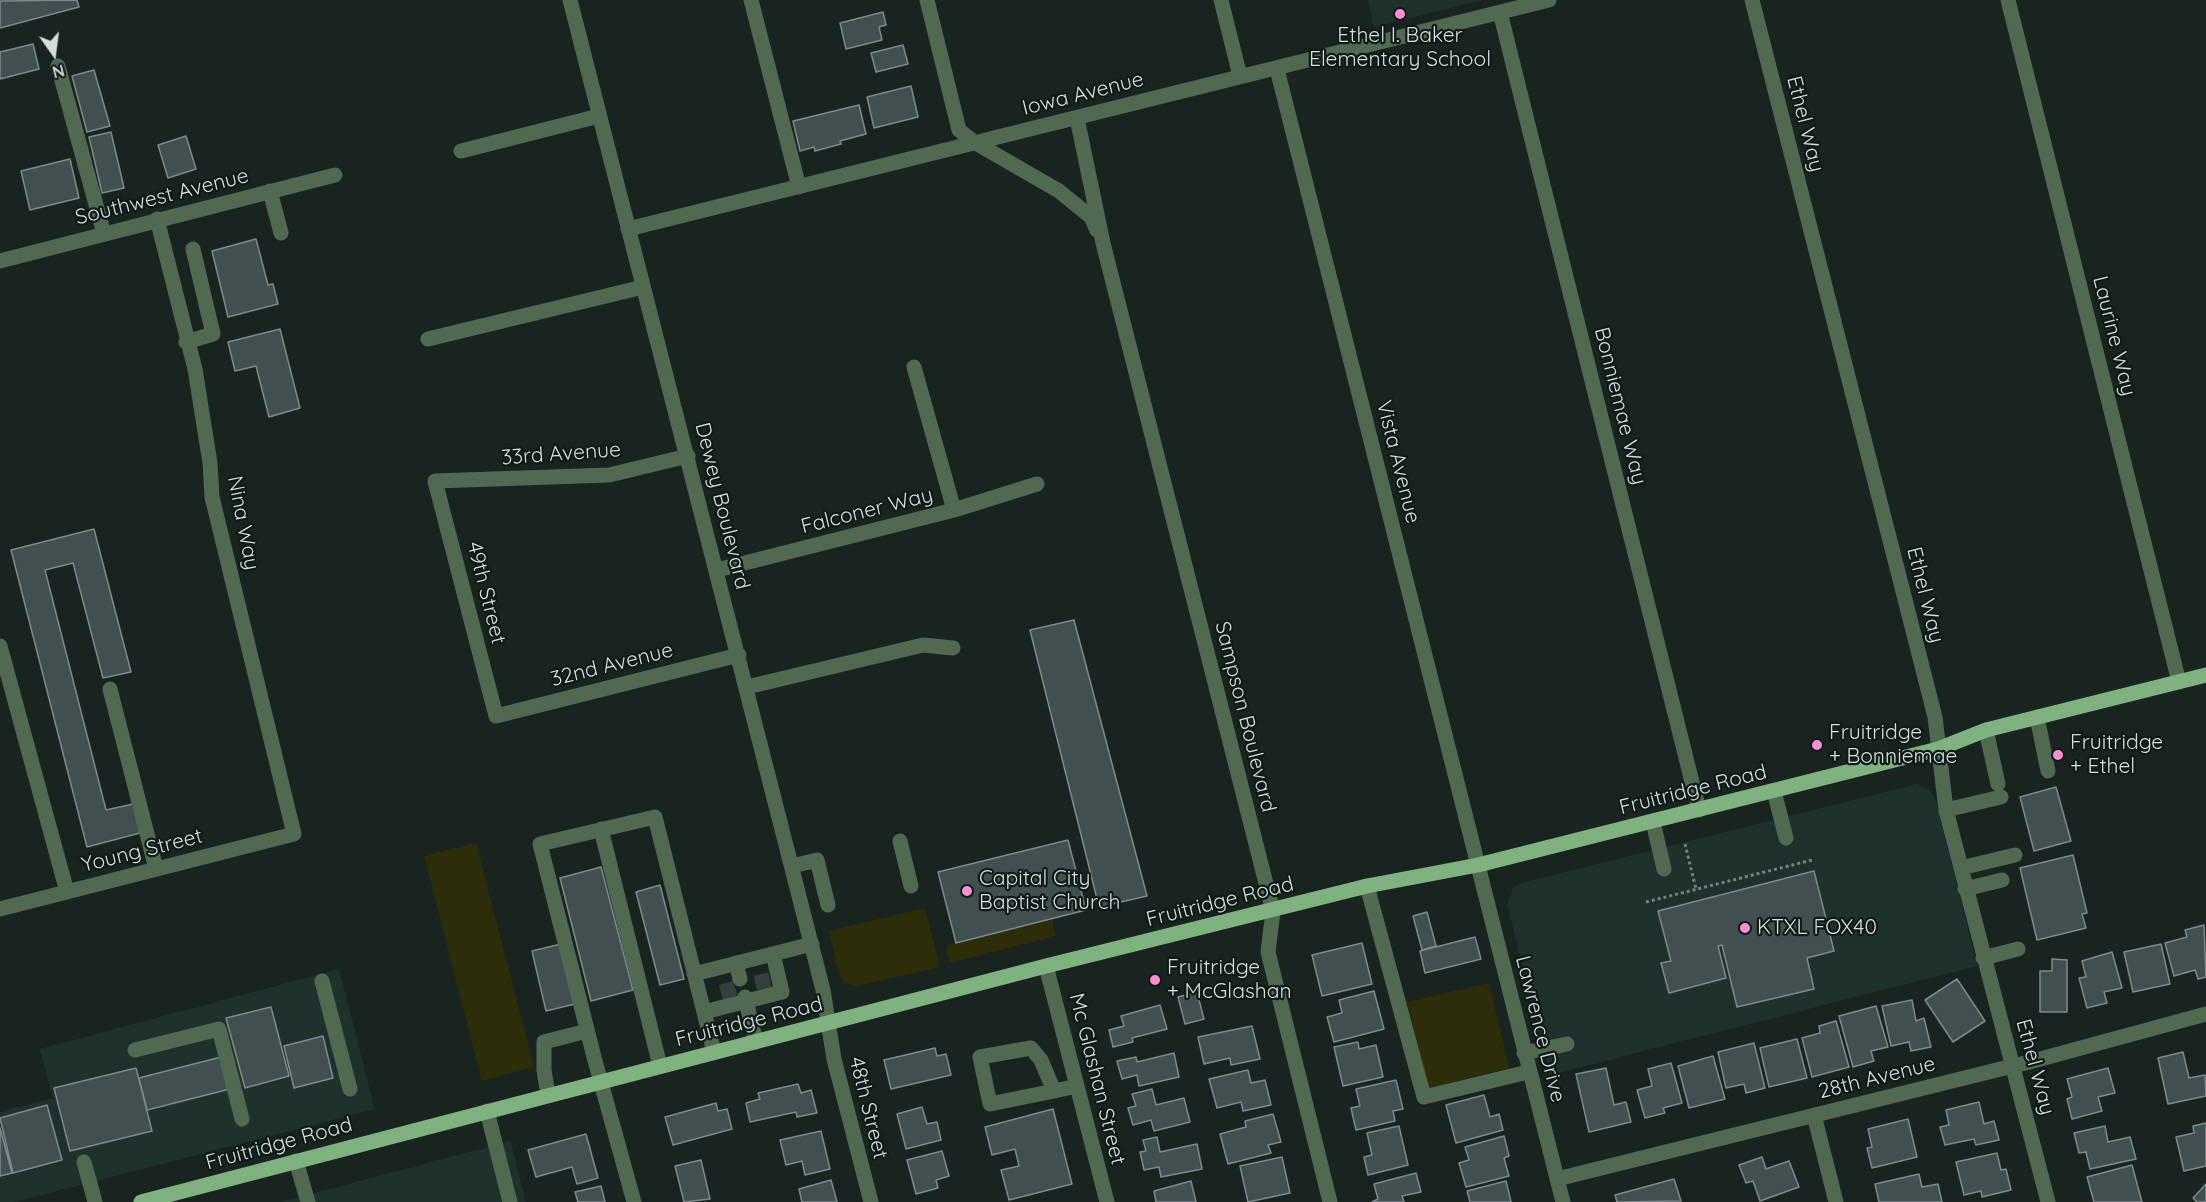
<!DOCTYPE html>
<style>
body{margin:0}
#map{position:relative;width:2206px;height:1202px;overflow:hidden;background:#192421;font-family:Quicksand,sans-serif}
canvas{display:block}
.north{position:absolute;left:24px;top:24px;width:60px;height:60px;-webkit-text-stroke:4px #101a18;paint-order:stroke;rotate:166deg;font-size:16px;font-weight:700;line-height:24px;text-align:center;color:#d6dddb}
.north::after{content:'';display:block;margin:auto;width:21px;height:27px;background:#d6dddb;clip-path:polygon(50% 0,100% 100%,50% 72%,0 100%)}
</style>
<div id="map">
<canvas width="2206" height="1202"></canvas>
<div class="north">N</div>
</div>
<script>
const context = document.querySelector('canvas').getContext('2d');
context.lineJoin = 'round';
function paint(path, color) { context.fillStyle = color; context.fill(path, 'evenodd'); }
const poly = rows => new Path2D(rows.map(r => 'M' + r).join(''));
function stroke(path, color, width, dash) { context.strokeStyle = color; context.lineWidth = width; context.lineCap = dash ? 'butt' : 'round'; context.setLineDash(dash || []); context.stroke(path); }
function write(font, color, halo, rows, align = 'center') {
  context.font = font + ' Quicksand,sans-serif'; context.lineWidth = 4.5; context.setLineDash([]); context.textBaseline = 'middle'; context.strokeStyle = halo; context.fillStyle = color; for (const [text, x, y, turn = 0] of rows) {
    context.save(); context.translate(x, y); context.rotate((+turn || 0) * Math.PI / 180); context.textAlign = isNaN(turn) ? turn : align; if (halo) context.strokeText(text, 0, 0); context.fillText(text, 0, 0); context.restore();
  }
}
paint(poly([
 [1368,0,1482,0,1374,27],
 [1917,784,1931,791,1936,801,1977,966,1550,1075,1507,904,1513,888,1521,883],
 [339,969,375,1109,14,1202,0,1202,0,1112,53,1098,40,1049],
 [511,1141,526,1202,280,1202]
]), '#1e312d');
paint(poly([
 [476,843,534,1067,482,1081,424,856],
 [925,908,940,967,857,986,844,983,839,974,829,931],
 [1052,920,1056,936,950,963,946,946],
 [1489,983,1509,1068,1428,1088,1407,1002]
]), '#2d2e09');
const building = poly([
 [77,0,79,7,0,28,0,1,77,0],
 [883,12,886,25,879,27,882,40,846,49,840,23,883,12],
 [33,44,39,69,0,79,0,52,33,44],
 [903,45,908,64,876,72,871,53,903,45],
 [94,70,110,126,87,132,72,76,94,70],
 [911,86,918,117,874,128,867,97,911,86],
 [859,105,866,134,840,141,841,144,815,151,814,147,800,151,793,121,859,105],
 [111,132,124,188,102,193,89,137,111,132],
 [186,136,196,169,168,178,158,145,186,136],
 [70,159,79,198,30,210,21,171,70,159],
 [256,239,268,285,273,284,278,304,228,317,212,251,256,239],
 [280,329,300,408,269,417,256,366,235,371,228,342,280,329],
 [94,529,131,672,103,678,73,563,45,570,106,810,133,804,140,833,87,847,11,550,94,529],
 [1074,620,1147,896,1099,907,1030,630,1074,620],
 [2056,787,2071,841,2034,851,2020,797,2056,787],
 [1068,840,1086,910,956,943,938,872,1068,840],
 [2073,855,2087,913,2082,914,2086,928,2037,940,2020,868,2073,855],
 [601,867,633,990,591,1001,560,878,601,867],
 [1814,871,1834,951,1807,958,1814,989,1737,1007,1722,945,1718,946,1726,978,1669,993,1661,963,1671,961,1658,911,1814,871],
 [660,885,684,979,660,985,636,892,660,885],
 [1427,912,1436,946,1422,950,1413,916,1427,912],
 [2204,925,2206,977,2198,979,2195,970,2174,976,2165,943,2187,937,2185,930,2204,925],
 [1475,937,1481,959,1425,973,1420,951,1475,937],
 [1362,943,1372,984,1322,996,1312,955,1362,943],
 [561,944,575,1004,546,1011,532,951,561,944],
 [2161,944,2170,984,2133,992,2124,952,2161,944],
 [2112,952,2122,988,2104,992,2107,1003,2087,1008,2079,978,2086,977,2082,961,2112,952],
 [2052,959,2067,960,2067,1012,2040,1012,2040,971,2052,971,2052,959],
 [1957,979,1985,1021,1953,1042,1925,1000,1957,979],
 [1374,991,1384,1029,1334,1042,1327,1017,1342,1013,1339,1000,1374,991],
 [1197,992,1204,1019,1185,1024,1178,997,1197,992],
 [1912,1000,1916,1021,1924,1018,1931,1047,1911,1051,1909,1042,1891,1046,1882,1006,1912,1000],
 [1160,1005,1167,1029,1132,1038,1133,1042,1113,1047,1109,1030,1124,1026,1121,1016,1160,1005],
 [1876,1006,1888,1047,1871,1051,1874,1061,1853,1067,1839,1016,1876,1006],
 [271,1007,289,1076,245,1088,226,1018,271,1007],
 [1836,1021,1849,1067,1812,1077,1802,1038,1820,1033,1819,1026,1836,1021],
 [1252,1026,1260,1059,1231,1065,1230,1058,1204,1064,1198,1037,1252,1026],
 [323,1036,333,1078,294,1088,284,1046,323,1036],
 [1797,1039,1807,1078,1769,1087,1760,1048,1797,1039],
 [1358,1042,1359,1049,1376,1045,1383,1077,1343,1086,1334,1047,1358,1042],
 [1754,1043,1765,1088,1746,1093,1744,1084,1726,1088,1718,1052,1754,1043],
 [935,1048,937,1056,946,1054,951,1075,891,1089,884,1060,935,1048],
 [2183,1052,2189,1078,2205,1075,2206,1096,2168,1104,2158,1058,2183,1052],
 [1174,1053,1179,1077,1139,1086,1137,1075,1122,1079,1117,1061,1136,1057,1137,1062,1174,1053],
 [1713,1056,1725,1099,1689,1108,1678,1066,1713,1056],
 [221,1057,230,1089,147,1110,139,1078,221,1057],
 [1671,1063,1682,1103,1663,1108,1665,1113,1645,1118,1637,1090,1652,1086,1648,1069,1671,1063],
 [136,1068,152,1131,70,1151,54,1088,136,1068],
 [1606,1068,1614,1105,1626,1102,1631,1122,1589,1132,1576,1074,1606,1068],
 [2108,1068,2115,1093,2098,1097,2102,1111,2072,1119,2067,1099,2072,1097,2067,1079,2108,1068],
 [1248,1070,1251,1083,1265,1080,1271,1105,1243,1111,1241,1102,1217,1108,1209,1079,1248,1070],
 [1396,1080,1403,1109,1393,1111,1395,1121,1356,1130,1351,1108,1360,1106,1356,1089,1396,1080],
 [798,1084,801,1093,811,1090,817,1113,797,1117,796,1112,750,1122,746,1103,760,1099,758,1093,798,1084],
 [1152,1089,1156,1105,1184,1098,1190,1122,1154,1131,1151,1120,1133,1125,1128,1108,1136,1106,1132,1094,1152,1089],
 [1484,1095,1490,1117,1499,1114,1503,1130,1456,1143,1446,1105,1484,1095],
 [1979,1102,1984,1124,1994,1121,1999,1140,1976,1145,1974,1139,1945,1145,1940,1127,1949,1125,1946,1110,1979,1102],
 [716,1103,718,1111,727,1109,732,1129,673,1145,665,1117,716,1103],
 [47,1105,62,1160,13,1173,0,1118,47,1105],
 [922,1107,927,1124,937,1122,941,1140,906,1149,897,1114,922,1107],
 [1053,1109,1072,1184,1009,1200,1001,1170,1019,1166,1015,1149,992,1155,985,1127,1053,1109],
 [1273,1114,1281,1142,1268,1145,1271,1153,1228,1164,1220,1134,1246,1127,1245,1121,1273,1114],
 [1908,1119,1917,1157,1872,1168,1867,1148,1872,1147,1868,1129,1908,1119],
 [2206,1123,2206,1166,2184,1171,2176,1137,2194,1133,2193,1126,2206,1123],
 [1399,1126,1408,1165,1368,1175,1364,1157,1372,1155,1367,1133,1399,1126],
 [2105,1126,2108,1142,2130,1137,2136,1159,2090,1169,2086,1152,2079,1153,2074,1133,2105,1126],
 [0,1128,12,1173,0,1176,0,1128],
 [821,1131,830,1169,805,1175,802,1161,786,1165,780,1140,821,1131],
 [586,1134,598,1178,577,1184,572,1167,536,1177,528,1150,586,1134],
 [1504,1136,1509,1156,1504,1158,1509,1176,1466,1187,1459,1163,1469,1160,1465,1147,1504,1136],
 [1157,1137,1160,1152,1197,1144,1202,1169,1161,1177,1159,1167,1144,1170,1140,1152,1146,1151,1143,1140,1157,1137],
 [942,1151,949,1176,936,1180,938,1188,916,1194,907,1160,942,1151],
 [1997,1153,2001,1170,2006,1169,2011,1190,1982,1197,1981,1191,1964,1195,1956,1162,1997,1153],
 [1282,1157,1290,1193,1248,1202,1240,1166,1282,1157],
 [1762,1157,1766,1169,1789,1161,1799,1187,1760,1201,1753,1181,1746,1183,1739,1165,1762,1157],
 [701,1160,710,1199,684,1202,675,1166,701,1160],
 [2132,1165,2142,1202,2094,1202,2087,1177,2132,1165],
 [1416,1173,1421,1192,1402,1196,1404,1202,1372,1202,1378,1199,1374,1184,1416,1173],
 [1919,1174,1922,1187,1938,1184,1942,1202,1879,1202,1875,1184,1919,1174],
 [1674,1179,1681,1201,1617,1202,1615,1195,1674,1179],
 [831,1180,837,1202,802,1202,799,1189,831,1180],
 [1191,1181,1196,1202,1156,1202,1154,1191,1191,1181],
 [1506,1181,1511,1202,1470,1202,1467,1191,1506,1181],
 [2206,1184,2206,1202,2197,1202,2193,1198,2206,1184],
 [601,1186,605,1202,578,1202,575,1192,601,1186]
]);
paint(building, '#424f51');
stroke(building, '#7d8a8d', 1.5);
stroke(poly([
 [761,974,765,991],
 [726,983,731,1000]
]), '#35403d', 15, [15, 8]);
stroke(poly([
 [1685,844,1696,889],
 [1646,902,1812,860]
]), '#78817e', 3, [3, 3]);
stroke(poly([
 [570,0,823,990,834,1059,871,1202],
 [751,0,799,187],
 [927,0,959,130,974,142,1059,191,1091,217,1097,230],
 [1221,0,1240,76],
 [1752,0,1935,717,1946,810,2048,1202],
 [2008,0,2179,682],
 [1500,12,1699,810],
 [58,66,104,234],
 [1277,69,1563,1202],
 [1077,118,1103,243,1273,911,1268,952,1330,1202],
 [461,151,599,116],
 [270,191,281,233],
 [628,229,1549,0],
 [0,261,335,175],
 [428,339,643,287],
 [186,342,213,334,193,249],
 [688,456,609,475,435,481,496,716,739,655],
 [954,510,1037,484],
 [717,570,954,510,914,367],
 [0,646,67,892],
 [747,687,923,645,953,648],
 [110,689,156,869],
 [2037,717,2048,771],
 [1986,730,1998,784],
 [1774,791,1786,838],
 [1946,810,2001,797],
 [1653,822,1664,869],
 [601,829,660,1066],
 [900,841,911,886],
 [792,866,817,860,828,905],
 [1961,868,2015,855],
 [1367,886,1424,1097,1528,1072],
 [1965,889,2002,880],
 [0,909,294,834,212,497,210,463,195,369,157,219],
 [1983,958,2018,949],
 [736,963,740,979],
 [1046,966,1107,1202],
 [694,974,812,944],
 [322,981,350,1089],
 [745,997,756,1042],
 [704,1012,782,992,773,954],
 [135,1050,219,1029,242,1119],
 [1524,1053,1567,1044],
 [1054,1091,1041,1060,1031,1048,980,1057,990,1104,1054,1091,1077,1086],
 [548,1095,544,1070,544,1042,587,1031],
 [487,1111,510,1202],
 [1814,1115,1836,1202],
 [296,1161,308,1202],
 [84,1162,95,1202],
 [1557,1179,2033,1061,2206,1014],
 [634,1202,594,1057,540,844,655,817,714,1052]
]), '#516951', 15);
stroke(poly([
 [141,1202,1046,966,1367,886,1478,865,1938,749,1986,730,2206,675]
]), '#80b180', 15);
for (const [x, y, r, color] of [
 [1400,14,6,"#f690d0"],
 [1817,745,6,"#f690d0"],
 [2058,755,6,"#f690d0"],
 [967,891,6,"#f690d0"],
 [1745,928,6,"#f690d0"],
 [1155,980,6,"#f690d0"]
]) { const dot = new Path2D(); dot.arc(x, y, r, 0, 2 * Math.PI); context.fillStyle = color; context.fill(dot); stroke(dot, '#101a18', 2); }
write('21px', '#d6dddb', '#101a18', [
 ["Ethel I. Baker",1400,36,"center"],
 ["Elementary School",1400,60,"center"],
 ["Fruitridge",1829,733],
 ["+ Bonniemae",1829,757],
 ["Fruitridge",2070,743],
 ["+ Ethel",2070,767],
 ["Capital City",979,879],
 ["Baptist Church",979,903],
 ["KTXL FOX40",1757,928],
 ["Fruitridge",1167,968],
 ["+ McGlashan",1167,992]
], 'left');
write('21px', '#d6dddb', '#101a18', [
 ["Iowa Avenue",1083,94,-14],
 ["Ethel Way",1805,124,76],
 ["Southwest Avenue",162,197,-14],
 ["Laurine Way",2114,336,76],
 ["Bonniemae Way",1620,406,76],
 ["33rd Avenue",561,454,-4],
 ["Vista Avenue",1398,462,76],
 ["Dewey Boulevard",722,506,76],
 ["Falconer Way",867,511,-14],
 ["Nina Way",243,523,79],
 ["49th Street",486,593,76],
 ["Ethel Way",1925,595,76],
 ["32nd Avenue",612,665,-14],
 ["Sampson Boulevard",1245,717,76],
 ["Fruitridge Road",1693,790,-14],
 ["Young Street",142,851,-14],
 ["Fruitridge Road",1220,902,-14],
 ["Fruitridge Road",749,1022,-14],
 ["Lawrence Drive",1540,1029,76],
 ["Ethel Way",2035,1067,75],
 ["28th Avenue",1877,1078,-14],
 ["Mc Glashan Street",1097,1079,76],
 ["48th Street",868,1108,76],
 ["Fruitridge Road",279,1144,-15]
]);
</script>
